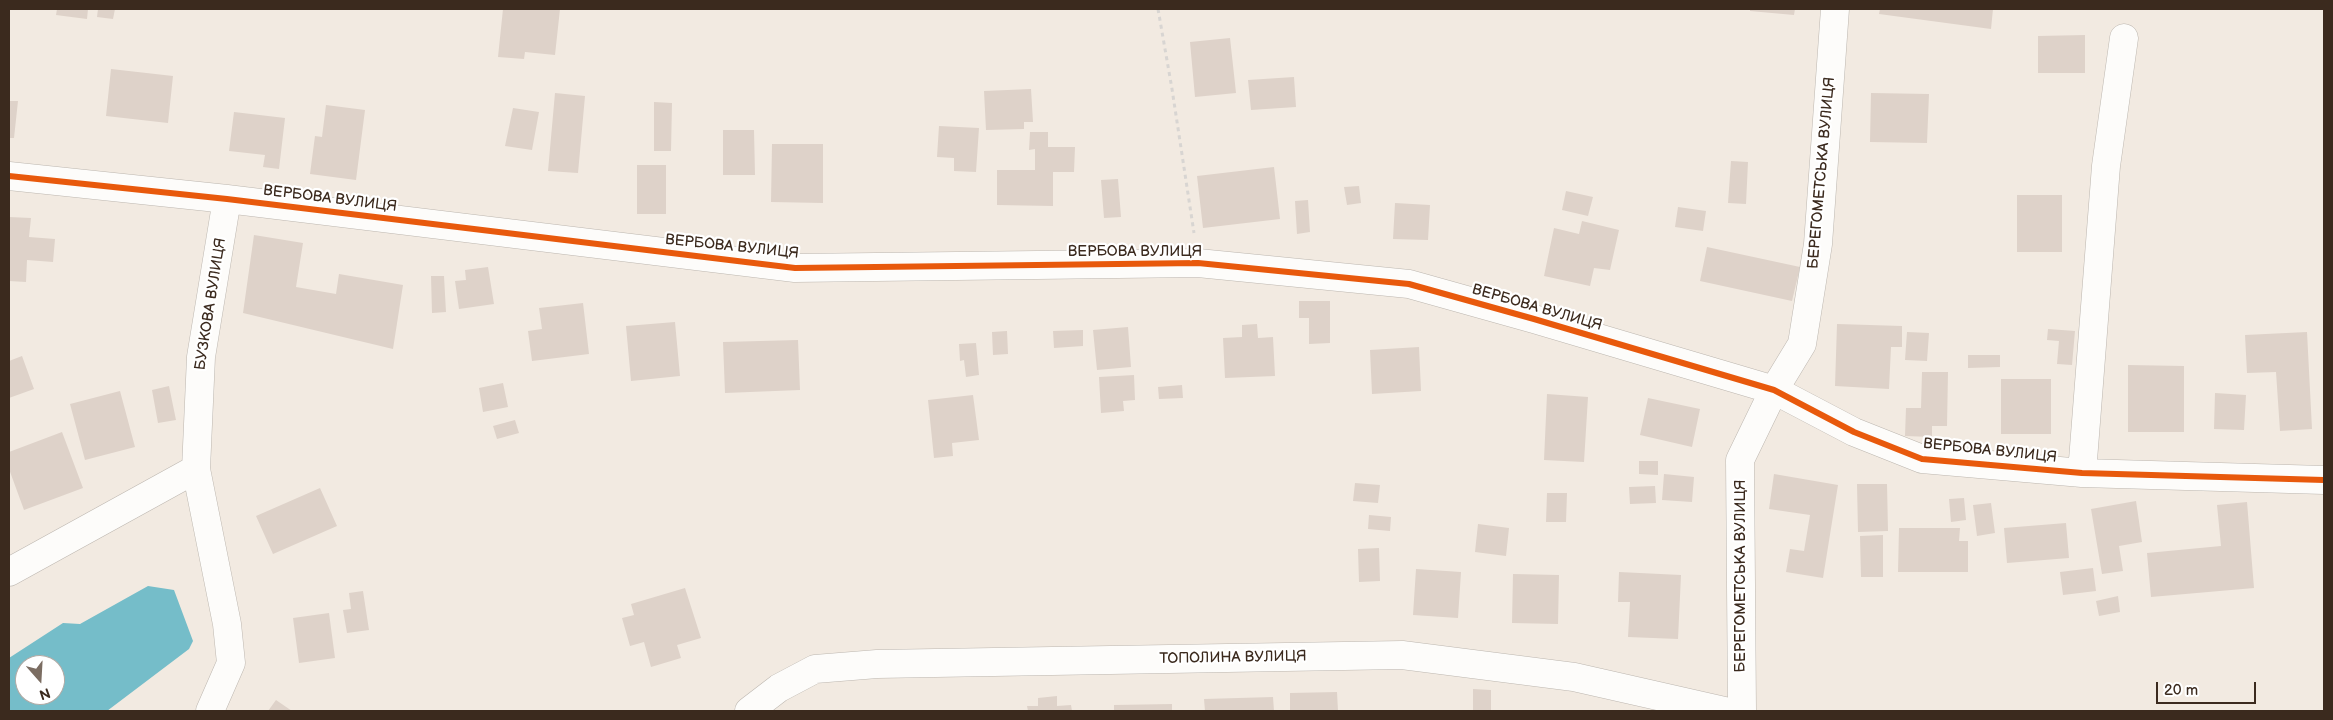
<!DOCTYPE html>
<meta charset="utf-8">
<style>
body{margin:0}
#map{position:relative;width:2333px;height:720px;overflow:hidden;background:#f2eae1;font-family:"Balsamiq Sans",sans-serif}
canvas{display:block}
.frame{position:absolute;inset:0;border:10px solid #3b2a1e;pointer-events:none}
.north{position:absolute;left:15px;top:655px;width:50px;height:50px;box-sizing:border-box;background:#fff;border:1px solid #b1aaa5;border-radius:50%;rotate:161deg;font-size:14px;font-weight:700;line-height:20px;text-align:center;color:#3b2a1e}
.north::after{content:'';display:block;margin:auto;width:18px;height:22px;background:#7b6d62;clip-path:polygon(50% 0,100% 100%,50% 72%,0 100%)}
.scale{position:absolute;left:2156px;top:682px;width:100px;height:22px;box-sizing:border-box;border:2px solid #3b2a1e;border-top:0;padding-left:6px;font-size:15px;line-height:18px;white-space:nowrap;color:#3b2a1e;-webkit-text-stroke:4px #fff;paint-order:stroke}
</style>
<div id="map">
<canvas width="2333" height="720"></canvas>
<div class="frame"></div>
<div class="north">N</div>
<div class="scale">20 m</div>
</div>
<script>
const context = document.querySelector('canvas').getContext('2d');
context.lineJoin = 'round';
function paint(path, color) { context.fillStyle = color; context.fill(path, 'evenodd'); }
const poly = rows => new Path2D(rows.map(r => 'M' + r).join(''));
function stroke(path, color, width, dash) { context.strokeStyle = color; context.lineWidth = width; context.lineCap = dash ? 'butt' : 'round'; context.setLineDash(dash || []); context.stroke(path); }
function write(font, color, halo, rows, align = 'center') {
  context.font = font + ' "Balsamiq Sans",sans-serif'; context.lineWidth = 4.5; context.setLineDash([]); context.textBaseline = 'middle'; context.strokeStyle = halo; context.fillStyle = color; for (const [text, x, y, turn = 0] of rows) {
    context.save(); context.translate(x, y); context.rotate((+turn || 0) * Math.PI / 180); context.textAlign = isNaN(turn) ? turn : align; if (halo) context.strokeText(text, 0, 0); context.fillText(text, 0, 0); context.restore();
  }
}
paint(poly([
 [148,586,174,590,193,641,189,649,107,711,9,711,9,658,63,623,80,624],
 [25,665,55,665,55,695,25,695]
]), '#75bdc9');
paint(poly([
 [57,9,88,9,87,19,56,15],
 [98,9,115,9,113,19,97,17],
 [503,9,560,9,555,55,525,52,524,59,498,57],
 [1750,9,1795,9,1794,15,1750,11],
 [1880,9,1993,9,1991,29,1879,14],
 [2085,35,2085,73,2038,73,2038,36],
 [1230,38,1236,93,1195,97,1190,42],
 [111,69,173,76,168,123,106,116],
 [1294,77,1296,107,1251,110,1248,80],
 [1031,89,1033,122,1024,122,1024,129,986,130,984,91],
 [555,93,585,96,578,173,548,171],
 [1871,93,1929,94,1927,143,1870,142],
 [9,101,18,101,14,138,9,138],
 [654,102,672,103,671,151,654,151],
 [326,105,365,110,356,180,310,174,315,136,322,137],
 [513,108,539,112,532,150,505,146],
 [234,112,285,118,279,169,263,167,265,155,229,151],
 [939,126,979,128,976,172,954,171,954,158,937,157],
 [723,130,754,130,755,175,723,175],
 [1030,132,1048,132,1048,147,1075,147,1074,172,1053,172,1053,206,997,205,997,170,1035,170,1035,149,1029,150],
 [772,144,823,144,823,203,771,202],
 [1731,161,1748,162,1746,204,1728,203],
 [637,165,666,165,666,214,637,214],
 [1274,167,1280,219,1203,228,1197,176],
 [1118,179,1121,217,1104,218,1101,180],
 [1359,186,1361,203,1347,205,1344,187],
 [1566,191,1593,197,1588,216,1562,210],
 [2017,195,2062,195,2062,252,2017,252],
 [1308,200,1310,232,1297,234,1295,201],
 [1395,203,1430,205,1428,240,1393,239],
 [1678,207,1706,211,1703,231,1675,227],
 [9,217,31,218,29,237,55,239,53,262,27,260,26,282,9,281],
 [1582,221,1619,230,1610,270,1594,268,1590,286,1544,276,1554,228,1579,234],
 [254,235,303,243,296,287,336,294,339,274,403,285,393,349,243,313],
 [1707,247,1800,267,1792,301,1700,281],
 [488,267,494,304,459,309,455,281,466,280,465,270],
 [431,276,444,276,446,312,432,313],
 [1299,301,1330,301,1330,343,1309,344,1309,318,1299,318],
 [583,303,589,354,532,361,528,331,542,329,539,308],
 [675,322,680,376,631,381,626,326],
 [1257,324,1258,338,1273,337,1275,376,1225,378,1223,338,1242,337,1242,325],
 [1837,324,1902,326,1902,347,1891,347,1889,389,1835,386],
 [1128,327,1131,367,1097,370,1093,330],
 [2048,329,2075,331,2072,365,2057,364,2059,341,2047,340],
 [1083,330,1083,346,1054,348,1053,331],
 [1007,331,1008,354,993,355,992,332],
 [1907,332,1929,333,1927,361,1905,360],
 [2307,332,2312,429,2280,431,2276,372,2247,373,2245,335],
 [798,340,800,390,725,393,723,342],
 [976,343,979,375,966,377,964,360,960,361,959,344],
 [1419,347,1421,391,1372,394,1370,350],
 [1968,355,2000,355,2000,367,1968,368],
 [22,356,34,389,9,398,9,361],
 [2128,365,2184,366,2184,432,2128,432],
 [1922,372,1948,372,1947,426,1932,426,1932,437,1905,436,1906,408,1921,408],
 [1134,375,1135,400,1123,401,1124,411,1101,413,1099,377],
 [2001,379,2051,379,2051,434,2001,434],
 [503,383,508,407,483,412,479,388],
 [1182,385,1183,398,1159,399,1158,387],
 [169,386,176,420,158,423,152,390],
 [120,391,135,447,85,460,70,404],
 [2215,393,2246,395,2244,430,2214,429],
 [1547,394,1588,397,1584,462,1544,460],
 [973,395,979,440,952,443,953,456,934,458,928,400],
 [1648,398,1700,409,1692,447,1640,435],
 [515,420,519,433,497,439,493,426],
 [62,432,83,488,24,510,9,469,9,452],
 [1639,461,1658,461,1658,475,1639,474],
 [1664,474,1694,477,1692,502,1662,500],
 [1774,474,1838,485,1823,578,1786,572,1790,549,1804,551,1810,515,1769,509],
 [1355,483,1380,485,1378,503,1353,501],
 [1857,484,1887,484,1888,531,1858,532],
 [1655,486,1656,503,1630,504,1629,487],
 [320,488,337,526,273,554,256,516],
 [1547,493,1567,493,1566,522,1546,522],
 [1964,498,1966,520,1951,522,1949,499],
 [2136,501,2142,542,2119,546,2123,571,2102,574,2091,509],
 [2247,502,2254,588,2151,597,2147,553,2221,546,2217,505],
 [1991,503,1995,533,1977,536,1973,505],
 [1369,515,1391,517,1390,531,1368,529],
 [2066,523,2069,558,2007,563,2004,528],
 [1478,524,1509,528,1506,556,1475,552],
 [1899,528,1960,528,1959,541,1968,541,1968,572,1898,572],
 [1883,535,1883,577,1861,577,1860,536],
 [1379,548,1380,581,1359,582,1358,549],
 [2093,568,2096,591,2063,595,2060,572],
 [1416,569,1461,572,1458,618,1413,615],
 [1619,572,1681,575,1678,639,1628,637,1630,602,1618,602],
 [1513,574,1559,575,1558,624,1512,623],
 [685,588,701,638,677,645,681,658,651,667,644,642,630,646,622,618,634,615,631,604],
 [363,591,369,630,347,633,343,610,351,609,349,593],
 [2118,596,2120,612,2099,616,2096,601],
 [329,613,335,658,299,663,293,618],
 [1473,689,1491,690,1491,711,1473,711],
 [1337,692,1338,711,1290,711,1290,693],
 [1057,696,1057,706,1071,705,1072,711,1028,711,1027,706,1038,706,1038,698],
 [1273,697,1274,711,1205,711,1204,699],
 [276,700,292,711,268,711],
 [1172,704,1172,711,1114,711,1114,705]
]), '#ded2c9');
const minor = poly([
 [9,176,227,199,795,268,1198,263,1409,284,1534,319,1774,390,1854,432,1922,459,2082,473,2324,480],
 [2082,473,2106,166,2124,38],
 [9,572,196,469],
 [210,711,231,663,227,624,196,469,201,357,227,199],
 [749,711,779,688,815,669,877,664,1402,655,1574,677,1724,711],
 [1742,711,1740,460,1774,390,1802,344,1818,244,1835,9]
]);
stroke(minor, '#bcb6af', 29);
stroke(poly([
 [1158,9,1172,89,1194,233]
]), '#d8d5d2', 3, [4, 4]);
stroke(minor, '#fdfcfa', 28);
stroke(poly([
 [9,176,227,199,795,268,1198,263,1409,284,1534,319,1774,390,1854,432,1922,459,2082,473,2324,480]
]), '#e8590c', 6);
write('15px', '#3b2a1e', '#fff', [
 ["БЕРЕГОМЕТСЬКА ВУЛИЦЯ",1822,173,-85],
 ["ВЕРБОВА ВУЛИЦЯ",330,199,7],
 ["ВЕРБОВА ВУЛИЦЯ",732,247,6],
 ["ВЕРБОВА ВУЛИЦЯ",1135,252],
 ["БУЗКОВА ВУЛИЦЯ",211,304,-81],
 ["ВЕРБОВА ВУЛИЦЯ",1537,308,16],
 ["ВЕРБОВА ВУЛИЦЯ",1990,451,6],
 ["БЕРЕГОМЕТСЬКА ВУЛИЦЯ",1741,576,-90],
 ["ТОПОЛИНА ВУЛИЦЯ",1233,658,-1]
]);
</script>
